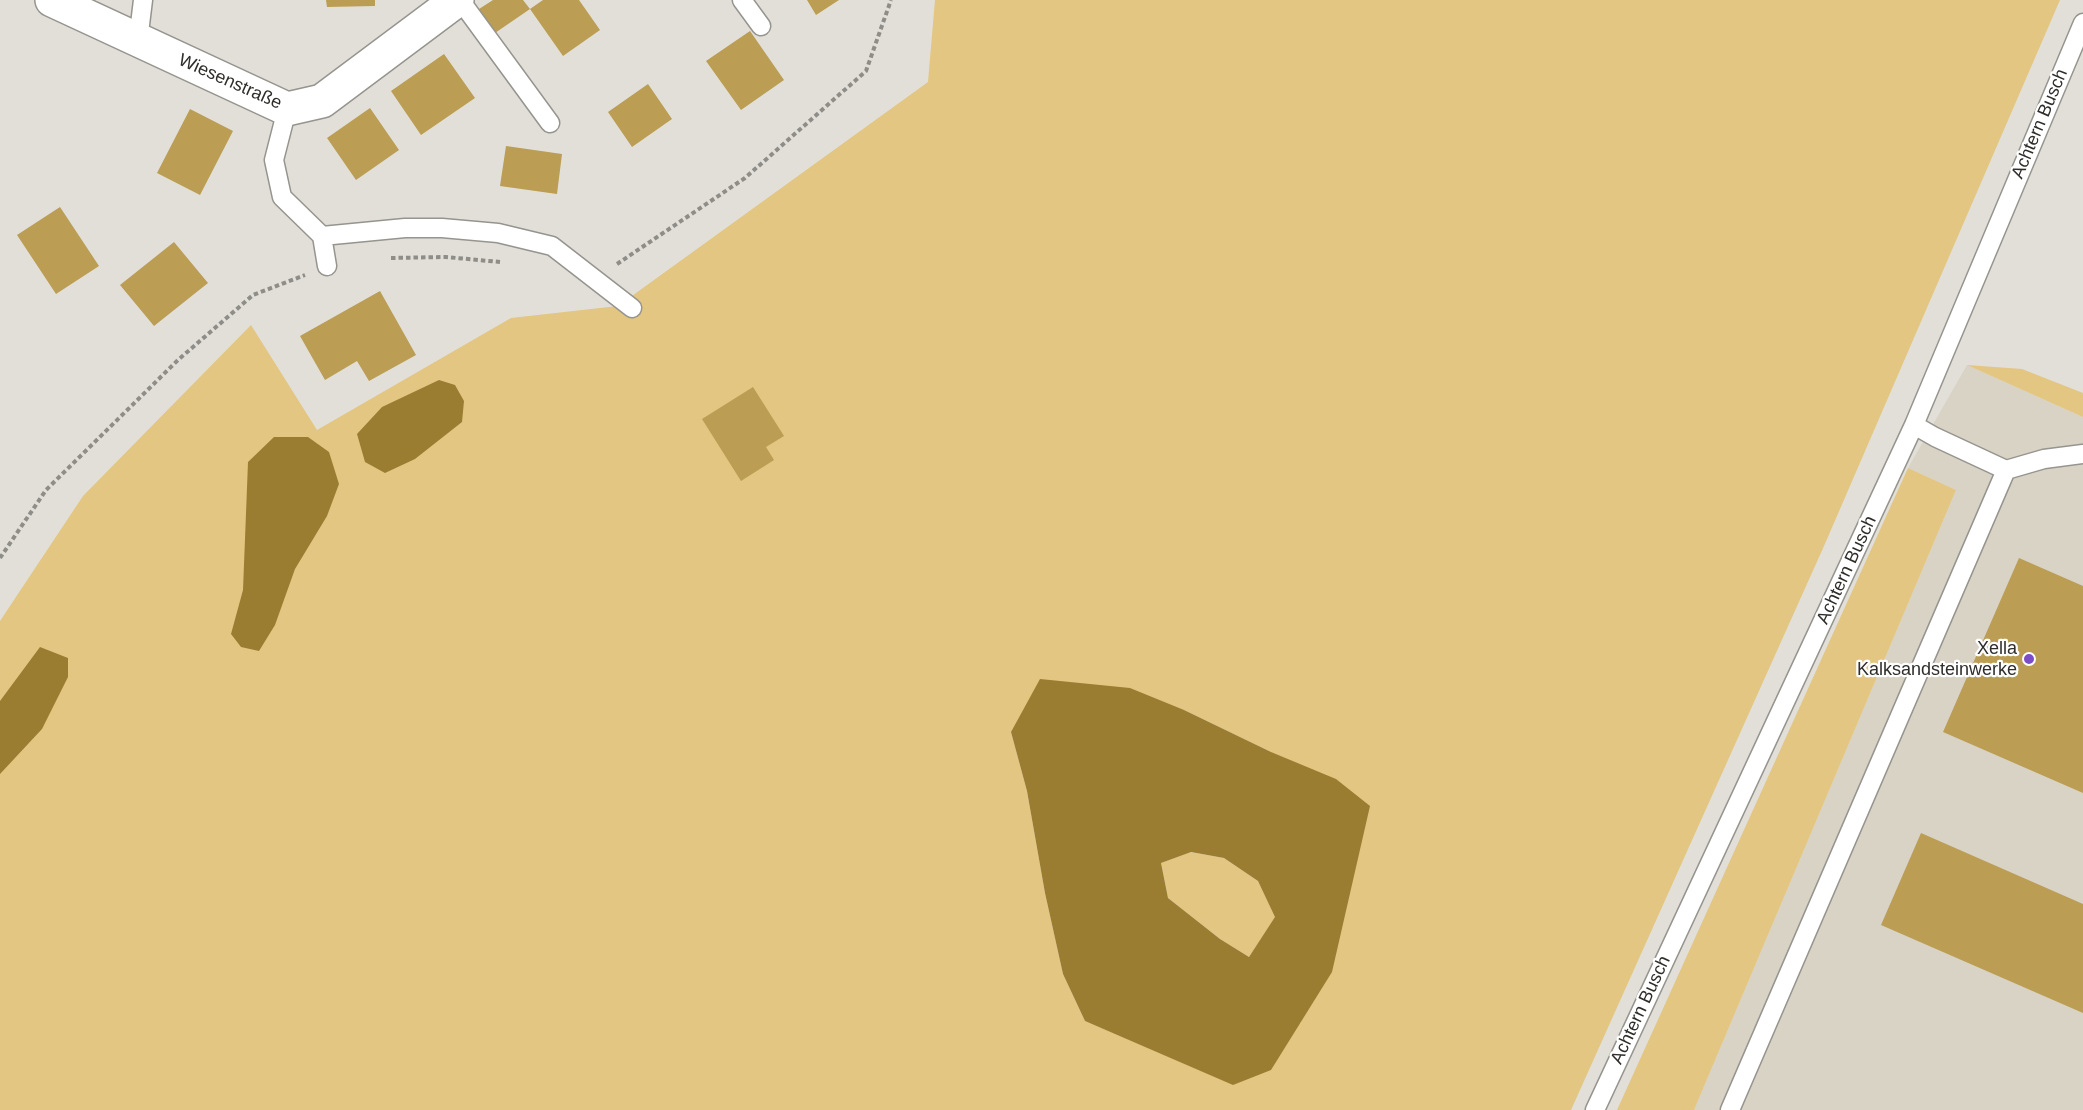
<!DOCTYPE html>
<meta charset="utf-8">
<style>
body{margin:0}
canvas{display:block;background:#e1dfd8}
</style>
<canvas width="2083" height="1110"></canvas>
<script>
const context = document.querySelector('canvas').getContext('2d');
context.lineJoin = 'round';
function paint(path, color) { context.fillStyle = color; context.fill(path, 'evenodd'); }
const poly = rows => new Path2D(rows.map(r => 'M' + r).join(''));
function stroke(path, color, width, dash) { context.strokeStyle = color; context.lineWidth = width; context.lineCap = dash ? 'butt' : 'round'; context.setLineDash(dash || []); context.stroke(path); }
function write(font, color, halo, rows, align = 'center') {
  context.font = font + ' Arial,sans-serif'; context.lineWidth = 4.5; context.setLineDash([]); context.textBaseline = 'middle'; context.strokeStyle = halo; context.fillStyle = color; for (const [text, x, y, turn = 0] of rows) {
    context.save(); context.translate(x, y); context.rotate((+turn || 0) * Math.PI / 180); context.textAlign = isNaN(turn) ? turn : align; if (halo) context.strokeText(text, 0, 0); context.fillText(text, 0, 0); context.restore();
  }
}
paint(poly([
 [1967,365,2083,417,2083,1110,1694,1110,1956,490,1908,468]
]), '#d9d3c6');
paint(poly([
 [935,0,2060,0,1824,546,1571,1110,0,1110,0,621,83,496,251,325,317,430,511,318,618,306,928,82],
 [1184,710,1271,752,1301,1023,1168,1056,1085,1021,1063,974,1045,893,1027,791,1011,732],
 [1967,365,2022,369,2083,393,2083,417],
 [1908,468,1956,490,1694,1110,1617,1110],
 [1190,852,1224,858,1258,881,1276,917,1249,957,1220,939,1168,898,1161,863]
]), '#e3c681');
paint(poly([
 [439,380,455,385,464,401,462,422,415,459,385,473,365,462,357,434,382,407],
 [274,437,308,437,329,452,339,484,327,516,295,569,275,625,259,651,241,647,231,634,243,590,248,462],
 [40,647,68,658,68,677,42,729,0,774,0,701],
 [1040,679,1130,688,1184,710,1271,752,1336,779,1370,806,1332,972,1271,1070,1233,1085,1085,1021,1063,974,1045,893,1027,791,1011,732],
 [1191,852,1224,858,1258,881,1275,917,1249,957,1220,939,1168,898,1161,863]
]), '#9b7d32');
paint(poly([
 [326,0,375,0,375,6,327,7],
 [493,0,523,0,530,9,543,0,579,0,600,30,563,56,530,9,495,33,479,9],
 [807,0,839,0,816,15],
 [750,31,784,80,741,110,706,61],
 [444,54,475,98,421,135,391,91],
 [648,84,672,119,632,147,608,112],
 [370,108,399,150,356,180,327,138],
 [190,109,233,131,200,195,157,173],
 [506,146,562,154,557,194,500,186],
 [60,207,99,266,56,294,17,235],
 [174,242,208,283,154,326,120,285],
 [380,291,416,355,369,381,357,361,325,380,300,336],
 [753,387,784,436,766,447,774,460,741,481,702,419],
 [2019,558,2083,586,2083,793,1943,732],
 [1921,833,2083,904,2083,1013,1881,925]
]), '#bb9d53');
const lane = poly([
 [460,0,550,123],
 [742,0,761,26],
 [138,41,143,0],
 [287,109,274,160,282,197,322,236,405,228,442,228,498,233,552,246,632,308],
 [322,236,327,266],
 [2006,470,2044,459,2083,454],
 [1595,1110,1914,425,2083,23],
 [1730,1110,2006,470,1935,437,1914,425]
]);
const street = poly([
 [52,0,287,109,322,101,457,0]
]);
stroke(lane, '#96948e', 21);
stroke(street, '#96948e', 36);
stroke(poly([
 [391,258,446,257,500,262],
 [617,264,745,178,866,71,891,0],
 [0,558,46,490,178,360,253,295,305,275]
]), '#8f8d88', 4, [4.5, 3]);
stroke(lane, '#fff', 18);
stroke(street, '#fff', 33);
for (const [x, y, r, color] of [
 [2029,659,6,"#7b4dc6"]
]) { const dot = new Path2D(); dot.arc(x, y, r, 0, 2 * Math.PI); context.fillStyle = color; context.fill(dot); stroke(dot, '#fff', 2); }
write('18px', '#2f2e2b', '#fff', [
 ["Wiesenstraße",230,82,24],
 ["Achtern Busch",2040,124,-67],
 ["Achtern Busch",1847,570,-65],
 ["Achtern Busch",1641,1010,-65]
]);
write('18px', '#2f2e2b', '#fff', [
 ["Xella",2017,649],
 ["Kalksandsteinwerke",2017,670]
], 'right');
</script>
